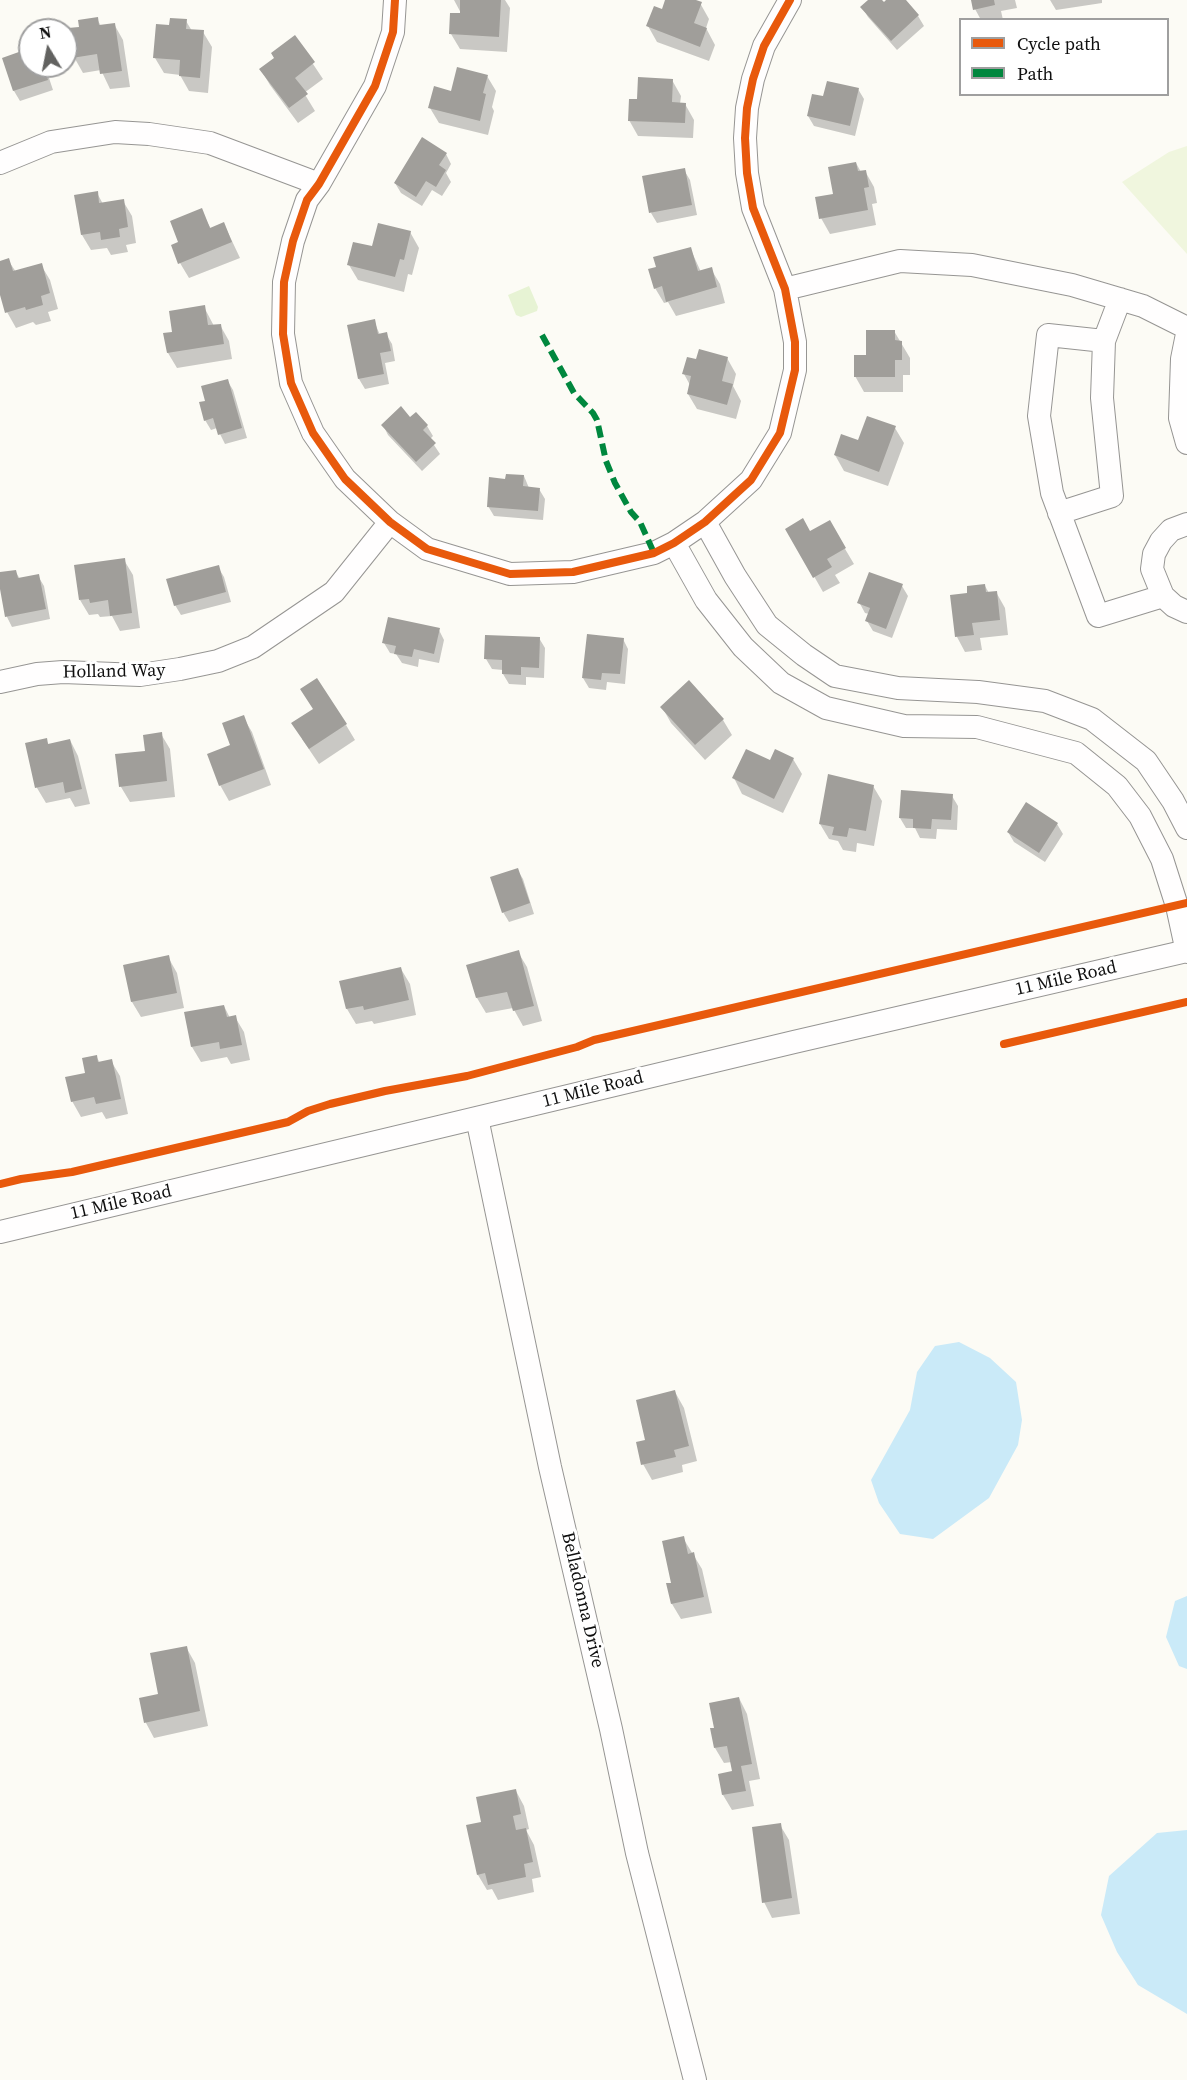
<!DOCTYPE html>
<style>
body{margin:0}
#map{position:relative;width:1187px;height:2080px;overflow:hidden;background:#fcfbf5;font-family:"Source Serif 4",serif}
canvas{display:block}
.legend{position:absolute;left:959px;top:18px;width:210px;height:78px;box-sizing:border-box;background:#fff;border:2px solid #9f9f9f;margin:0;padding:8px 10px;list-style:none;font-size:18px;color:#0f0f0f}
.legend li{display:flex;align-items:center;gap:12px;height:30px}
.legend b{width:30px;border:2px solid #9f9f9f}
.north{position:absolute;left:18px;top:18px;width:60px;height:60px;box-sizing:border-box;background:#fff;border:2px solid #9f9f9f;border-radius:50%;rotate:350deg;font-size:16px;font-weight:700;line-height:24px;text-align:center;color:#0f0f0f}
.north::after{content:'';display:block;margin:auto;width:21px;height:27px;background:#626260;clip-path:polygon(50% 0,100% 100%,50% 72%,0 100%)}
</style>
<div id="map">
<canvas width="1187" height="2080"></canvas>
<ul class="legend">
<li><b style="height:8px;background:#e8590c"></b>Cycle path</li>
<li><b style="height:8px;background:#00873e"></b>Path</li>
</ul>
<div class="north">N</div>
</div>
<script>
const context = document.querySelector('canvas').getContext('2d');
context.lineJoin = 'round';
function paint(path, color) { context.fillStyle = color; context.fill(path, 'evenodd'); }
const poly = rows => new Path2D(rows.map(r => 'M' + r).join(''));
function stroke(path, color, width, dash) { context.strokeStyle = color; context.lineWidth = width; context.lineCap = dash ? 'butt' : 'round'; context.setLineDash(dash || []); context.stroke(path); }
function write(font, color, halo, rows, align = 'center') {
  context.font = font + ' "Source Serif 4",serif'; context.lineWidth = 6; context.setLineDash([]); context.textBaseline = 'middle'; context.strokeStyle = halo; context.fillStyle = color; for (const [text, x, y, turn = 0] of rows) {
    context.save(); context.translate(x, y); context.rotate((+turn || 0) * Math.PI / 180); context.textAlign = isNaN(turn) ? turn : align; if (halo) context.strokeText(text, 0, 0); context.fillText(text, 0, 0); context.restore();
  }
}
paint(poly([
 [529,286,538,307,537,311,521,317,516,315,508,295]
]), '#e7f3d4');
paint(poly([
 [1187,146,1187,254,1122,182,1169,152]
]), '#f0f6de');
paint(poly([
 [959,1342,990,1358,1016,1382,1022,1420,1018,1445,989,1498,933,1539,900,1534,879,1503,871,1480,910,1410,917,1372,935,1346],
 [1187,1596,1187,1669,1179,1666,1166,1637,1175,1601],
 [1187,1830,1187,2014,1138,1985,1117,1952,1101,1915,1109,1876,1157,1833]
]), '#caeaf8');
paint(poly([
 [454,0,505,0,510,8,507,52,460,49,451,34,462,15],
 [667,0,692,0,700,3,709,19,706,28,715,45,709,61,657,42,648,26,663,11],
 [870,0,880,0,884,4,888,0,904,0,918,16,924,26,897,50,868,17,862,7],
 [973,0,1015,0,1017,8,1001,11,1003,20,981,20,975,9],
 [1050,0,1102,0,1102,3,1056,10],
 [97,19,101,26,114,24,123,40,130,87,110,89,101,70,83,73,74,57,81,28],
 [186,21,192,31,203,32,212,47,208,93,189,91,180,75,164,73,155,58,170,27],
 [295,37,323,79,304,93,315,111,298,123,270,85,261,70,275,59],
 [30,50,30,66,45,66,53,90,20,101,14,91,4,59],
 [487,76,496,91,492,107,494,111,488,135,439,123,430,108],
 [672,80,681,96,680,104,685,104,694,120,693,138,638,136,629,120,638,101],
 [858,89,864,99,855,136,814,126,808,116,824,98],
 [446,154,451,164,446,173,451,182,442,196,432,190,422,206,401,193,395,183],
 [856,163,861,172,865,171,874,187,877,203,872,204,876,225,830,234,821,218],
 [684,170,690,180,697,215,657,223,651,213],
 [97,193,103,204,123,201,132,216,136,243,126,245,128,252,111,255,107,248,91,250,82,235],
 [201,210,211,229,224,224,240,258,189,278,180,263,180,243],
 [410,232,419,248,412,275,408,274,404,292,358,280,349,265,373,248],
 [690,248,701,272,711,269,720,284,725,303,676,316,668,302,664,303,655,288],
 [8,260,16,272,41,265,50,280,58,309,48,312,51,321,36,325,33,322,16,328,7,312,0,290,0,263],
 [204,307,214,326,220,325,229,341,232,359,177,368,168,353,165,334,174,333],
 [374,321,380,335,386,334,392,344,395,361,385,363,389,384,365,389,359,379,348,327],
 [894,331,910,358,910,375,903,375,903,392,864,392,855,376,867,356],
 [727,358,736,374,733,386,741,401,736,419,697,409,688,394,690,385,684,374,697,361],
 [227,380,233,390,247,438,225,444,217,428,211,430,205,420,207,402],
 [416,414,427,426,433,436,430,439,440,454,422,471,388,435,383,425,410,419],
 [895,428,904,443,888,486,844,471,835,455],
 [524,476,529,488,539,489,545,499,543,520,494,516,488,506,507,480],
 [829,522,854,564,835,575,840,583,823,592,787,529,810,533],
 [124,560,133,575,140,628,120,631,112,616,100,617,98,614,89,615,80,600],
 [218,567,224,577,231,602,181,615,175,605],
 [15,571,20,579,38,576,44,586,50,619,12,627,7,617,0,574],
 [870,573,902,586,908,596,892,638,873,631,867,621,869,614,865,613,859,602],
 [985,586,989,593,996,592,1005,608,1008,635,980,638,982,650,965,652,957,637,969,594],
 [439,630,444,640,439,663,419,659,418,667,402,663,396,654,390,653,384,643],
 [539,638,545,648,544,678,526,677,526,685,509,684,503,674,503,670,492,669,486,659],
 [623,639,628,649,625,684,607,682,606,690,589,688,583,678],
 [662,707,723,720,732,735,705,760,671,723],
 [243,717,252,732,271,785,229,801,220,785],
 [346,725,355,740,319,764,302,739],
 [161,734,170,749,175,797,130,802,121,787,117,755,146,752],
 [46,740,49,745,70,740,78,756,90,804,75,807,70,798,46,803,37,788,27,744],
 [793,759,802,774,783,813,742,794,734,778,771,762],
 [873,786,882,801,874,846,857,843,856,852,843,850,838,841,829,839,820,824],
 [952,796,958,806,957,830,937,829,936,839,920,838,915,828,906,828,900,818],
 [1057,824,1063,834,1045,862,1014,842,1008,832],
 [517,869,523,879,534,914,509,922,503,912],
 [518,952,527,967,542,1021,523,1026,513,1008,486,1013,477,998,468,966],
 [168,957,177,973,184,1008,141,1017,132,1002,125,966],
 [401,969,410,984,416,1015,374,1024,372,1021,356,1024,347,1009,341,982],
 [224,1006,230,1018,235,1017,244,1032,250,1060,231,1064,227,1057,201,1062,192,1047,186,1014],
 [96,1056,100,1063,111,1061,120,1076,128,1114,106,1119,102,1112,81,1117,72,1101],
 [675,1392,684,1408,697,1461,682,1465,683,1472,652,1480,643,1464,647,1441],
 [683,1538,702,1569,712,1613,681,1619,672,1604,672,1584],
 [186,1647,195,1663,208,1726,154,1738,146,1723,140,1699,160,1695],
 [739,1698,747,1714,760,1779,749,1781,754,1806,732,1810,723,1795,720,1775,734,1772,732,1762,724,1763,715,1748],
 [516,1791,524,1806,529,1829,526,1830,534,1845,541,1877,532,1879,534,1892,498,1900,492,1889,487,1890,478,1875,483,1823],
 [780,1825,789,1840,800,1914,772,1918,764,1902]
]), '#0003');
paint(poly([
 [460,0,501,0,499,37,449,34,450,13,460,13],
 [665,0,696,0,702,2,694,23,707,28,700,47,646,26,654,6,662,9],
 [868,0,882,0,884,2,886,0,906,0,919,15,891,41,860,7],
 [971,0,994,0,995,5,973,10],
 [98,17,99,25,115,23,122,71,100,74,97,54,72,58,68,28,79,27,78,20],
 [170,18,187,19,186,29,204,30,200,78,179,76,180,60,153,58,156,24,169,25],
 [295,35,315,62,295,78,308,94,289,108,259,69,274,58,271,53],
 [30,48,30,66,44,66,48,80,13,91,2,58],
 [457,67,488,75,483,93,486,94,480,121,428,108,434,86,451,91],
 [638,77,673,79,672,102,686,103,685,123,628,121,629,99,637,99],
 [827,81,859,88,850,126,807,116,812,94,823,96],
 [422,137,447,153,439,165,446,170,436,187,426,181,416,197,394,183],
 [856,162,858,171,866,170,869,187,864,188,868,210,819,219,815,197,833,194,828,167],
 [685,168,692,205,649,213,642,176],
 [98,191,99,203,124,199,128,227,119,229,120,237,101,240,100,232,81,235,74,195],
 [202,208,210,228,224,222,232,242,178,264,171,245,178,242,170,221],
 [378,223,411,231,404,260,400,259,395,277,347,265,353,242,372,246],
 [691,247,698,271,712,267,717,287,666,302,662,286,654,289,648,269,656,267,653,257],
 [9,258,13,271,42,263,50,293,41,296,43,305,26,310,25,307,5,313,0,295,0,261],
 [205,305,208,325,221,324,224,344,167,353,163,333,172,332,169,311],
 [375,319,378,334,387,332,391,351,380,353,384,374,358,379,347,325],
 [866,330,895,330,895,340,902,341,902,360,895,360,895,377,854,377,854,355,866,355],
 [699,349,728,357,722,381,733,384,727,405,687,394,691,376,682,374,687,357,696,359],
 [228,379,242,428,218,435,213,418,204,421,199,402,205,401,201,386],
 [401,406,410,417,416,412,428,425,423,430,436,443,416,462,381,425],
 [867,416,896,426,879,472,834,455,841,434,858,440],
 [506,474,524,475,523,486,540,488,538,511,487,507,489,477,505,479],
 [803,518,810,531,830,520,846,548,827,559,832,567,813,578,785,529],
 [125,558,132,613,110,616,108,600,90,603,89,599,79,600,74,565],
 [219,565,226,592,174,606,166,579],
 [16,570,18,578,39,574,46,609,5,617,0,589,0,572],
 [869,572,903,584,886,629,865,621,870,608,857,603],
 [985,584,986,592,997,591,1000,620,972,623,974,635,955,637,950,595,967,593,967,586],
 [388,617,440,628,434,654,414,649,412,657,394,654,396,646,382,643],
 [587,634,624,638,620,674,602,673,601,680,582,678],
 [485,635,540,637,539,668,521,667,521,675,502,674,502,660,484,659],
 [317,678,347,724,309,749,291,723,313,709,300,689],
 [689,680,724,719,695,745,660,707],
 [244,715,264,769,219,786,207,754,230,745,222,723],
 [162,732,167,781,119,787,115,754,145,751,143,735],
 [47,738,48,744,70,739,82,789,65,793,63,782,35,788,25,743],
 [746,749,770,760,775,749,794,758,774,799,732,778],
 [828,774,874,785,866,831,849,828,847,837,832,835,834,827,819,824],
 [901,790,953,794,951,820,932,819,931,829,913,828,913,819,899,818],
 [1026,802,1058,823,1039,853,1007,832],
 [518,868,530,903,502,913,490,877],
 [519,950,534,1006,513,1011,507,992,476,998,466,965],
 [169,955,177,993,131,1002,123,965],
 [401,967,409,1000,364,1010,363,1006,346,1009,339,981],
 [224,1005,227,1017,236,1015,242,1045,220,1049,219,1042,191,1047,184,1012],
 [97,1055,98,1062,112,1059,121,1099,96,1104,94,1097,71,1102,65,1077,85,1073,82,1058],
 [675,1390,689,1446,674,1450,676,1457,641,1465,636,1442,645,1440,636,1400],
 [684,1536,688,1554,694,1552,704,1597,671,1604,666,1583,671,1583,662,1541],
 [187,1646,200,1711,144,1723,139,1698,158,1694,150,1653],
 [739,1697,752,1764,741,1766,746,1791,722,1795,718,1774,732,1771,727,1746,714,1748,710,1728,714,1728,709,1703],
 [516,1789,521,1814,513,1816,516,1830,526,1828,533,1862,524,1864,526,1877,488,1885,485,1873,477,1875,466,1825,481,1822,476,1797],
 [781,1823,792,1898,762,1903,752,1827]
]), '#a09e9a');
const minor = poly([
 [395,0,393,32,375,86,319,184,307,200,293,241,284,282,283,334,291,383,313,433,345,479,390,522,427,549,510,574,573,572,654,553,674,543,705,522,751,480,780,433,795,370,795,342,785,289,753,208,747,173,745,138,747,108,753,79,764,46,790,0],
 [0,163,51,142,115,132,149,134,210,143,319,184],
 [785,289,900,261,972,265,1072,285,1143,306,1187,328],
 [1120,299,1104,341,1048,335,1039,416,1052,493,1098,616,1163,596],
 [1187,334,1182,359,1180,418,1187,443],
 [1059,513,1112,496,1102,398,1104,341],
 [705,522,735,576,767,625,804,655,835,676,898,688,978,692,1045,701,1092,719,1146,761,1173,801,1187,828],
 [1187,524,1171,530,1161,541,1154,554,1152,569,1163,596,1174,606,1187,612],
 [674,543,706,600,743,647,781,683,826,708,904,726,977,727,1076,753,1117,786,1140,816,1162,859,1177,906,1187,952],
 [0,682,37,674,63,672,140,675,180,669,218,661,253,647,334,592,390,522],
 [477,1118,550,1467,611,1729,637,1853,695,2080],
 [0,1232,794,1042,1187,951]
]);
stroke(minor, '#969593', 24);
stroke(minor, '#fffefe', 22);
stroke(poly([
 [542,335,574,393,593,413,597,420,606,461,615,483,631,512,640,522,654,553]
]), '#00873e', 6, [12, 6]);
stroke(poly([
 [395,0,393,32,375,86,319,184,307,200,293,241,284,282,283,334,291,383,313,433,345,479,390,522,427,549,510,574,573,572,654,553,674,543,705,522,751,480,780,433,795,370,795,342,785,289,753,208,747,173,745,138,747,108,753,79,764,46,790,0],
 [1004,1044,1187,1002],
 [0,1184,21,1179,72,1172,288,1122,308,1111,330,1104,385,1091,467,1076,577,1047,594,1040,1187,903]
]), '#e8590c', 8);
write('18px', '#0f0f0f', '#fff', [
 ["Holland Way",114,672,-1],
 ["11 Mile Road",1066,979,-13],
 ["11 Mile Road",593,1090,-14],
 ["11 Mile Road",121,1203,-13],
 ["Belladonna Drive",582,1600,77]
]);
</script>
